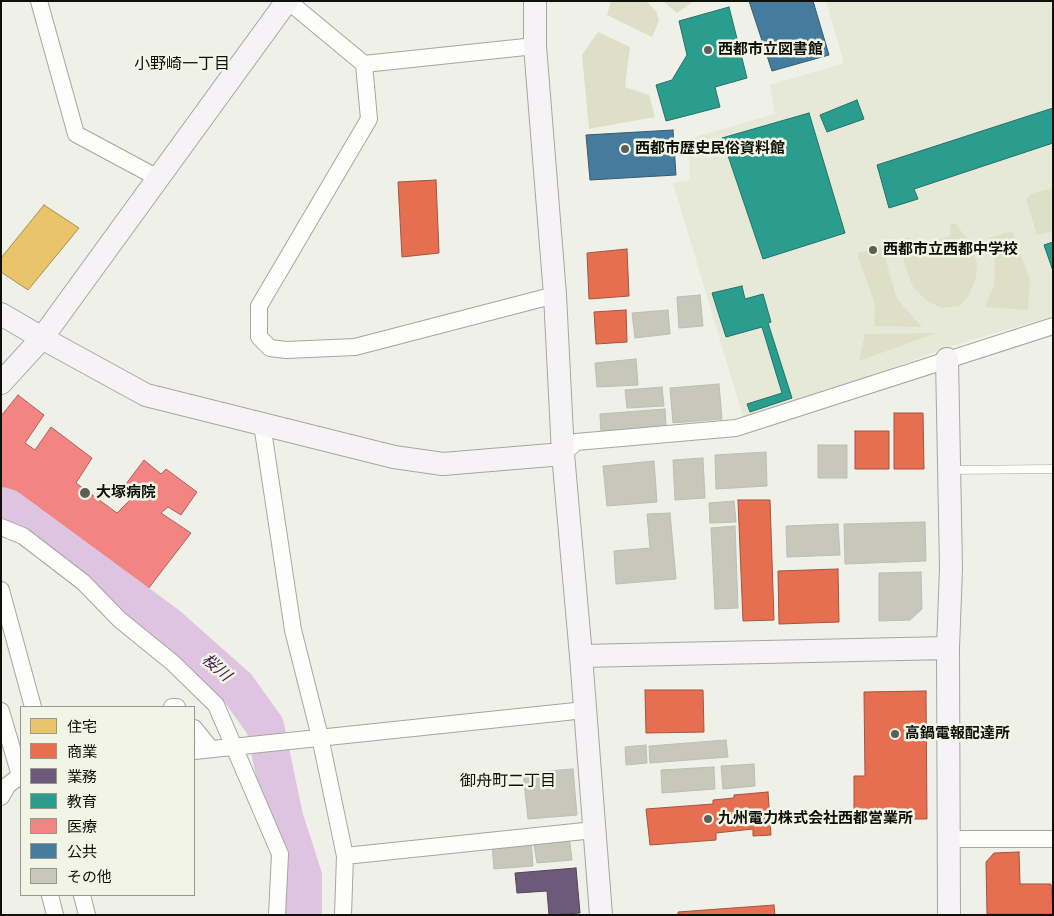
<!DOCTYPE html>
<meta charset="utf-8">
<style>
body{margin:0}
#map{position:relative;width:1054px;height:916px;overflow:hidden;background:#eff0e8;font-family:"Space Grotesk","Noto Sans JP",sans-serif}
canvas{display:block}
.frame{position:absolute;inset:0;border:2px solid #10100b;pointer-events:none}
.legend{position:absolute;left:20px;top:706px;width:175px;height:190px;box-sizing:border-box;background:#f2f4e5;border:1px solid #98998e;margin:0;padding:6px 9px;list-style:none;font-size:15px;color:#10100b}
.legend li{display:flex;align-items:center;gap:10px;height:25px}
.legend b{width:25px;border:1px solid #98998e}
</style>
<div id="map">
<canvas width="1054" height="916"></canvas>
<div class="frame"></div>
<ul class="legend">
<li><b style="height:14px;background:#e9c46a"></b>住宅</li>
<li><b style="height:14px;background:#e76f51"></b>商業</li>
<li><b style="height:14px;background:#6d597a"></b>業務</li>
<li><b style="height:14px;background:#2a9d8f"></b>教育</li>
<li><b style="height:14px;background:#f28482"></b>医療</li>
<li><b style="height:14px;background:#457b9d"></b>公共</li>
<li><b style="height:14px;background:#c7c8ba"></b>その他</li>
</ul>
</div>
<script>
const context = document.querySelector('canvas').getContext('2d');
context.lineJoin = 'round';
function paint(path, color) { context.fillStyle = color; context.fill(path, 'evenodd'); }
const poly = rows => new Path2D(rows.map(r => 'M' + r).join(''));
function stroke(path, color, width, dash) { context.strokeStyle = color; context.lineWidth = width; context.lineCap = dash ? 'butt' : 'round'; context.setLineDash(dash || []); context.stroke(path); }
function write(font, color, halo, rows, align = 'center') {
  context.font = font + ' "Space Grotesk","Noto Sans JP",sans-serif'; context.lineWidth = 5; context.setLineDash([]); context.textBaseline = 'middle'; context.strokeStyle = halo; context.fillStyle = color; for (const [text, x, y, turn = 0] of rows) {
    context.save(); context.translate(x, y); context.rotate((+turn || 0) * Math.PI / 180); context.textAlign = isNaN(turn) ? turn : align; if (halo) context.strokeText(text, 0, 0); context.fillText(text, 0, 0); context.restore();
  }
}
paint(poly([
 [826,1,1053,1,1053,316,948,347,777,411,744,420,673,183,690,180,688,139,775,114,770,85,844,63]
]), '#e6e8d8');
paint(poly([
 [611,1,646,1,656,11,659,21,652,37,607,15],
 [663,1,694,1,677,13],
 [598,32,630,47,625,87,649,95,655,117,589,129,582,55],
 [1053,188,1053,231,1037,235,1026,199,1033,193],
 [950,224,956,224,966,238,977,263,976,278,968,296,960,306,941,308,926,300,913,287,904,262,903,239,908,237,916,246,951,236],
 [1012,231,1030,280,1028,310,985,307,994,285,995,260,989,238],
 [878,246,888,251,886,261,897,299,922,327,874,326,875,304,857,254],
 [936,333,859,361,865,334]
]), '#dde0c7');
const homes = poly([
 [44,205,79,228,28,290,1,272,1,258,44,205]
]);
paint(homes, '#e9c46a');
stroke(homes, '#a88e4e', 1);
const shops = poly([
 [436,180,439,253,402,257,398,182,436,180],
 [627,249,629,296,589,299,587,253,627,249],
 [626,310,627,342,596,344,594,312,626,310],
 [894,413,923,413,924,469,894,469,894,413],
 [855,431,889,431,889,469,855,469,855,431],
 [738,500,770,500,774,620,743,621,738,500],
 [838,569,839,622,779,624,778,571,838,569],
 [645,690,703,690,704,732,646,733,645,690],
 [926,691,927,819,854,819,854,776,865,776,864,692,926,691],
 [768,792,771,835,753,836,753,829,716,833,716,840,650,845,646,809,713,804,713,800,734,798,734,795,768,792],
 [1019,852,1020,884,1051,884,1053,914,987,914,986,862,994,853,1019,852],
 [774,905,775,915,678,915,678,912,774,905]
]);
paint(shops, '#e76f51');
stroke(shops, '#a6523c', 1);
const offices = poly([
 [576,868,580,913,549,915,547,891,517,893,515,873,576,868]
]);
paint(offices, '#6d597a');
stroke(offices, '#514359', 1);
const schools = poly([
 [729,7,747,78,715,87,720,107,666,121,656,85,672,80,687,55,679,21,729,7],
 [857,100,864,119,827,132,820,115,857,100],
 [1053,108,1053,143,914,189,918,199,889,208,877,165,1053,108],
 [809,113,845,233,763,259,722,138,809,113],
 [1053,242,1053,271,1044,245,1053,242],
 [742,286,745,299,763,294,771,322,768,323,792,398,750,412,747,404,782,393,762,327,726,337,712,293,742,286]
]);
paint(schools, '#2a9d8f');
stroke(schools, '#227367', 1);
const health = poly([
 [18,395,44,415,25,443,35,450,51,427,92,458,76,483,117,513,137,493,126,484,144,460,161,474,166,469,197,492,181,515,168,507,161,513,191,533,145,593,1,488,1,416,18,395]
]);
paint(health, '#f28482');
stroke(health, '#ae615e', 1);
const public = poly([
 [749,1,813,1,829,55,772,71,749,1],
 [673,130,676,175,590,180,586,135,673,130]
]);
paint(public, '#457b9d');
stroke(public, '#355b71', 1);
stroke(poly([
 [1,506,8,508,166,624,237,687,265,726,284,817,303,876,303,915]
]), '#dec4e0', 38);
const building = poly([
 [700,295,703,326,679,328,677,297,700,295],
 [668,310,670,334,635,338,632,313,668,310],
 [636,359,638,385,597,387,595,363,636,359],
 [719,384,722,419,673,423,670,388,719,384],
 [662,387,664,406,627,408,625,390,662,387],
 [665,409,666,426,601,432,600,414,665,409],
 [818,445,847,445,847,478,818,478,818,445],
 [766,452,767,486,716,489,715,455,766,452],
 [703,458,705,498,675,500,673,460,703,458],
 [654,461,657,502,607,506,603,466,654,461],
 [734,501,736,522,710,523,709,503,734,501],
 [670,513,676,579,616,584,614,551,650,548,647,514,670,513],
 [925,522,926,561,845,564,844,524,925,522],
 [838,524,840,555,787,557,786,526,838,524],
 [735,526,738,608,715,609,711,528,735,526],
 [921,572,922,609,910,620,879,621,879,573,921,572],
 [726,740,728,757,650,763,649,746,726,740],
 [646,745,647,763,626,765,625,747,646,745],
 [754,764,755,786,723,789,721,766,754,764],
 [714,767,715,789,662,793,661,770,714,767],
 [573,769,577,815,528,819,523,773,573,769],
 [569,836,572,860,537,863,533,839,569,836],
 [531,841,533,866,494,869,492,844,531,841]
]);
paint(building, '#c7c8ba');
stroke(building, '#bcbdb7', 1);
const lane = poly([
 [951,470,1053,469]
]);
const street = poly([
 [39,1,76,134,158,178],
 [288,1,364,64],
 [535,46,364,64,369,119,259,306,259,337,270,348,286,350,355,347,555,295],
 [262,424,293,630,320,737,345,856,343,915],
 [563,454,576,442,736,428,1053,326],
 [1,527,23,536,83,582,120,620,173,663,216,705,280,854,277,915],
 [1,590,33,707],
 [172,707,177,707],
 [1,711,21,779],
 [194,728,211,749],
 [194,751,585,710],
 [1,797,8,785,21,775],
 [949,839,1053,839],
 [345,856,594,830],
 [50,895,55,915],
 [82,895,87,915]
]);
const secondary = poly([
 [287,1,42,338,146,395,394,457,443,464,563,454],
 [535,1,535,46,555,295,563,454,581,656,601,915],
 [1,314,42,338,1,383],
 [947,359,951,568,948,648,949,915],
 [581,656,948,648]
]);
stroke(lane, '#a5a6a0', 9);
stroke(street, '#a5a6a0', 18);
stroke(secondary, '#a5a6a0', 24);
stroke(lane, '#fdfdfc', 8);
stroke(street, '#fdfdfc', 16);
stroke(secondary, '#f6f3f6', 22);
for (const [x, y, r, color] of [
 [708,50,5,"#5e5e58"],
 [625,149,5,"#5e5e58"],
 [873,250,5,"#5e5e58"],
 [85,493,6,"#5e5e58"],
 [895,734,5,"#5e5e58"],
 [708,819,5,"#5e5e58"]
]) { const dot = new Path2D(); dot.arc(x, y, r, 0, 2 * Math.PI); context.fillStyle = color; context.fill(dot); stroke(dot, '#f2f4e5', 2); }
write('bold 15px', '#10100b', '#f2f4e5', [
 ["西都市立図書館",718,50],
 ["西都市歴史民俗資料館",635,149],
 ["西都市立西都中学校",883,250],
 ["大塚病院",96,493],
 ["高鍋電報配達所",905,734],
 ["九州電力株式会社西都営業所",718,819]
], 'left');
write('16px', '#10100b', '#f2f4e5', [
 ["小野崎一丁目",182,65],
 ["御舟町二丁目",508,782]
]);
write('italic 16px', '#401448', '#f2f4e5', [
 ["桜川",216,668,41]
]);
</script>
